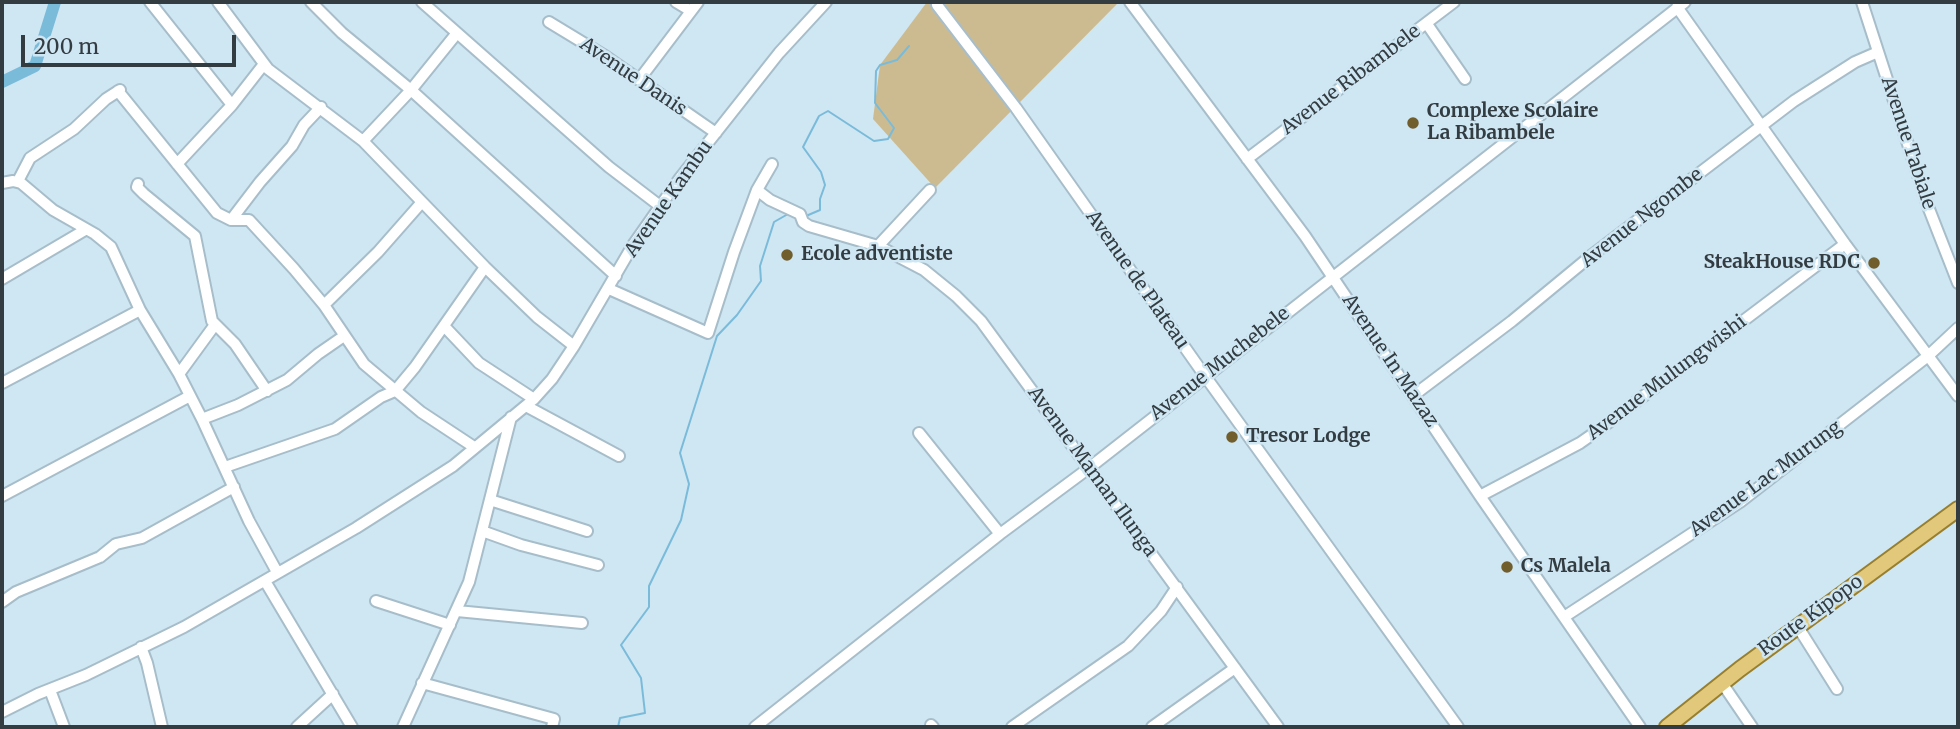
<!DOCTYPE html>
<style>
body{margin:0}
#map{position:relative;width:1960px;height:729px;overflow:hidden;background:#cfe6f3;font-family:Merriweather,serif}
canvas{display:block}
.frame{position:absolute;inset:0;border:4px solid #333c41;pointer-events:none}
.scale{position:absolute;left:21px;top:35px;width:215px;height:32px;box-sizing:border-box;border:4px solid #333c41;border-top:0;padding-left:9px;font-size:21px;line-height:24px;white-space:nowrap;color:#333c41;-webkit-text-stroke:5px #cfe6f3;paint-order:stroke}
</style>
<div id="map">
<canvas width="1960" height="729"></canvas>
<div class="frame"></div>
<div class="scale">200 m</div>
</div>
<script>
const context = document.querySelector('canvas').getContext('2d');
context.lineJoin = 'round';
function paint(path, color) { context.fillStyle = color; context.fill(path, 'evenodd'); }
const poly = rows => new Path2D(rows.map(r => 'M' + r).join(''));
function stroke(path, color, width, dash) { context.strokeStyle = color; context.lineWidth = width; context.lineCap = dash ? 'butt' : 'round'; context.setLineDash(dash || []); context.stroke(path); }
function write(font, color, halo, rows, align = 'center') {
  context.font = font + ' Merriweather,serif'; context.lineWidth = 5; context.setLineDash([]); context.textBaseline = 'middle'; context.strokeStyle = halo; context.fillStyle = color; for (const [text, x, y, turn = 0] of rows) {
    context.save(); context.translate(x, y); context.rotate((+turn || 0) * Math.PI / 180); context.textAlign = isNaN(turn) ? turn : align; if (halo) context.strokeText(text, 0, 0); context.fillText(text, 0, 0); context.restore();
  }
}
paint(poly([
 [927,2,1119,2,935,188,873,119,880,65]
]), '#ccbb90');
stroke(poly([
 [806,216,820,210,820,199,825,185,821,172,803,147,819,116,828,111,874,141,888,139,894,128,875,103,876,71,880,65,897,60,909,46],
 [618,727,620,718,645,713,641,678,621,645,649,607,649,586,681,520,689,484,680,453,717,336,737,315,761,281,760,266,774,222,788,214]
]), '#7abbda', 2);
stroke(poly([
 [2,82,35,66,55,2]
]), '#7abbda', 12);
const minor = poly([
 [150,2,232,105],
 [218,2,268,69,363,141,485,267,537,317,574,346],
 [311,2,342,33,411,90,616,276],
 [422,2,609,167,660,206],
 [676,2,691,11],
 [1130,2,1305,236,1480,496,1640,727],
 [1862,2,1929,209,1958,283],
 [937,5,1016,108,1205,376,1458,727],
 [1677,7,1845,244,1958,396],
 [549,22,605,56,716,133],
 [1427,24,1465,79],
 [639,80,698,2],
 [118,91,217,213,231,220,249,220,294,269,324,305,364,364,421,412,474,447],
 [363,141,411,90,457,33],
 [1247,159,1454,2],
 [177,164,232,105,264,64],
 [18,181,30,158,74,129,106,99,120,90],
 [2,183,13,181,21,183,53,210,95,234,111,247,140,310,179,374,202,419,249,521,277,572],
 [138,184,137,187,144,194,195,236,212,321,235,344,267,391],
 [757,190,770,200,800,214,803,222,809,226,878,246,924,270,956,296,981,321,1278,727],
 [231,220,260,182,292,146,304,125,321,107],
 [878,246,930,190],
 [2,279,85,230],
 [609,289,708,333,734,252,757,190,772,164],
 [324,305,378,252,422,202],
 [444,326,479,363,534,399],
 [179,374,214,326],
 [2,383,140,310],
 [1414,395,1512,321,1592,255,1794,101,1855,62,1878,52],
 [526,406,619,456],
 [202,419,238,405,287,380,318,354,344,336],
 [919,433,1000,534],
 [225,467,335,429,381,397,395,391,415,367,485,267],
 [2,496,190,396],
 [1480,496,1580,443,1600,429,1845,244],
 [490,500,587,531],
 [482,531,521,545,598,565],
 [265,581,352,727],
 [376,601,450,625],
 [2,602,16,592,100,557,116,544,142,538,234,487],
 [457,611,582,623],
 [1564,617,1740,502,1928,356,1958,328],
 [1798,627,1837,689],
 [141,647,147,663,162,727],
 [422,683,554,719,552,727],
 [1722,683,1752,727],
 [50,690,64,727],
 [2,712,38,694,86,675,184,627,356,528,453,466,534,399,552,379,574,346,633,245,680,178,779,53,826,2],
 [931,725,933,727],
 [297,727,333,694],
 [403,727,469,582,511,417],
 [755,727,1000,534,1089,468,1685,2],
 [1012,727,1128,646,1161,611,1177,587],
 [1152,727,1235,668]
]);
const major = poly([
 [1667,727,1740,669,1958,509]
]);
stroke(minor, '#a7beca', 14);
stroke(major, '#977f2e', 18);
stroke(minor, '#fff', 10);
stroke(major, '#e1c87b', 14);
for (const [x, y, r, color] of [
 [1413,123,7,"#705e2c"],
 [787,255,7,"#705e2c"],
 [1874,263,7,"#705e2c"],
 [1232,437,7,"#705e2c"],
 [1507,567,7,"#705e2c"]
]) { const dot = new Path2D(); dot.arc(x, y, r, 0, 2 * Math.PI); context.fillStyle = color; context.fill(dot); stroke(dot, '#cfe6f3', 2.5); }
write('19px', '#333c41', '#cfe6f3', [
 ["Avenue Danis",633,77,34],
 ["Avenue Ribambele",1351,80,-37],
 ["Avenue Tabiale",1908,143,72],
 ["Avenue Kambu",669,199,-55],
 ["Avenue Ngombe",1642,218,-38],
 ["Avenue de Plateau",1137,280,55],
 ["Avenue In Mazaz",1390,361,56],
 ["Avenue Muchebele",1220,364,-38],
 ["Avenue Mulungwishi",1667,378,-37],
 ["Avenue Maman Ilunga",1092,472,54],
 ["Avenue Lac Murung",1766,479,-36],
 ["Route Kipopo",1811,616,-36]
]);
write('bold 19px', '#333c41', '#cfe6f3', [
 ["Complexe Scolaire",1427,112],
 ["La Ribambele",1427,134],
 ["Ecole adventiste",801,255],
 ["SteakHouse RDC",1860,263,"right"],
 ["Tresor Lodge",1246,437],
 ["Cs Malela",1521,567]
], 'left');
</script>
